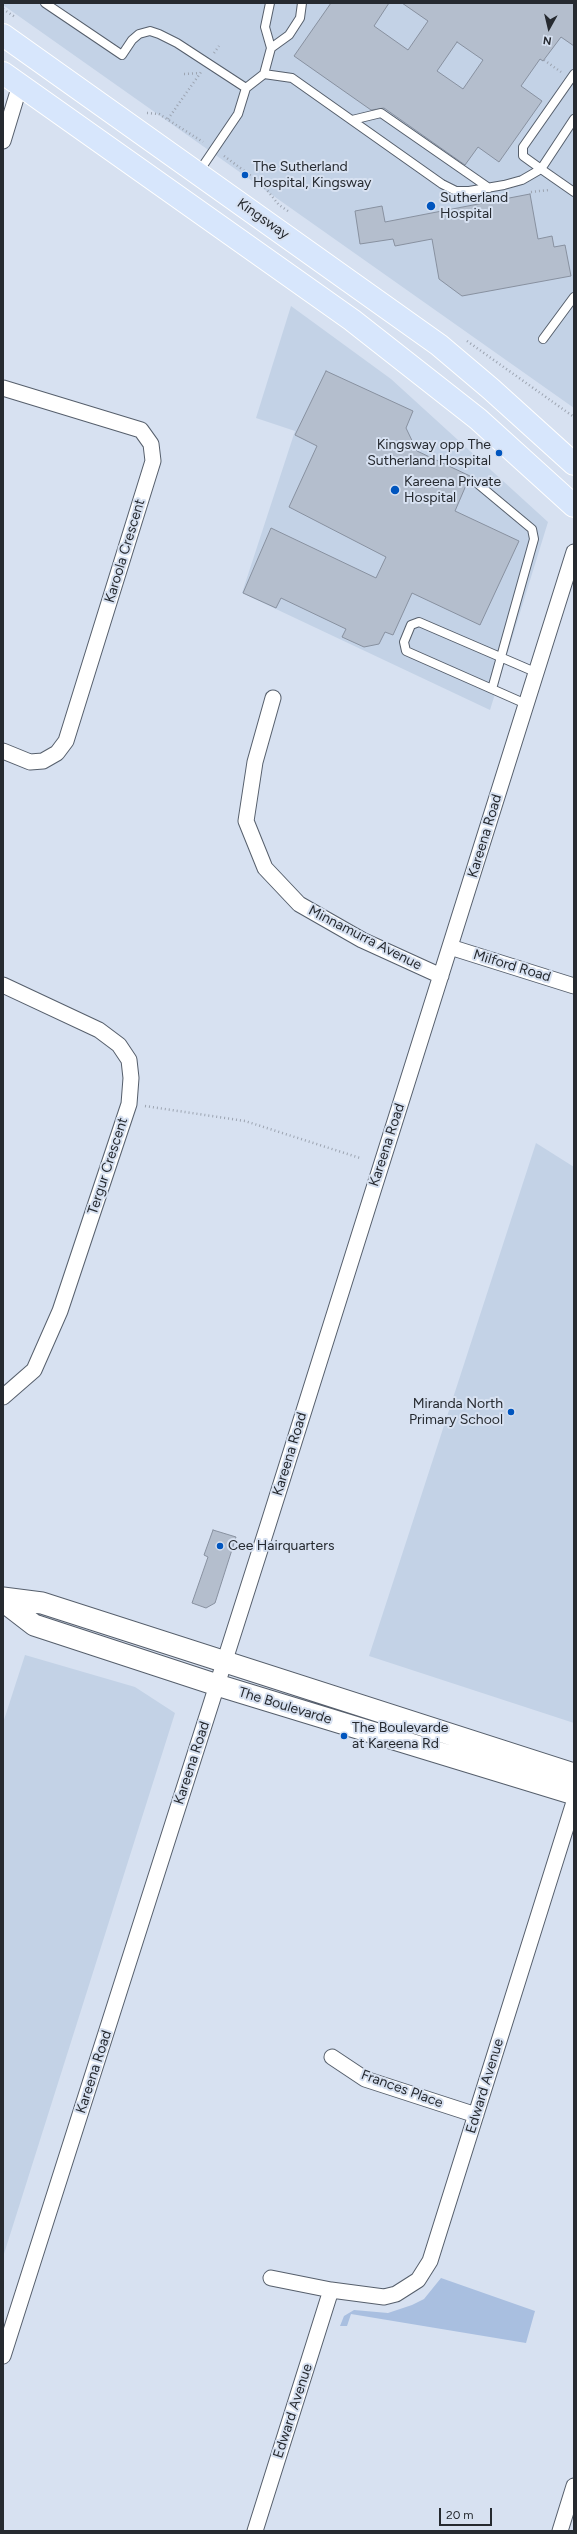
<!DOCTYPE html>
<style>
body{margin:0}
#map{position:relative;width:577px;height:2534px;overflow:hidden;background:#d7e1f1;font-family:Figtree,sans-serif}
canvas{display:block}
.frame{position:absolute;inset:0;border:4px solid #262a30;pointer-events:none}
.north{position:absolute;left:529px;top:8px;width:40px;height:40px;-webkit-text-stroke:3px #d7e1f1;paint-order:stroke;rotate:188deg;font-size:11px;font-weight:700;line-height:16px;text-align:center;color:#262a30}
.north::after{content:'';display:block;margin:auto;width:14px;height:18px;background:#262a30;clip-path:polygon(50% 0,100% 100%,50% 72%,0 100%)}
.scale{position:absolute;left:439px;top:2508px;width:53px;height:18px;box-sizing:border-box;border:2px solid #262a30;border-top:0;padding-left:5px;font-size:12px;line-height:14px;white-space:nowrap;color:#262a30;-webkit-text-stroke:3px #d7e1f1;paint-order:stroke}
</style>
<div id="map">
<canvas width="577" height="2534"></canvas>
<div class="frame"></div>
<div class="north">N</div>
<div class="scale">20 m</div>
</div>
<script>
const context = document.querySelector('canvas').getContext('2d');
context.lineJoin = 'round';
function paint(path, color) { context.fillStyle = color; context.fill(path, 'evenodd'); }
const poly = rows => new Path2D(rows.map(r => 'M' + r).join(''));
function stroke(path, color, width, dash) { context.strokeStyle = color; context.lineWidth = width; context.lineCap = dash ? 'butt' : 'round'; context.setLineDash(dash || []); context.stroke(path); }
function write(font, color, halo, rows, align = 'center') {
  context.font = font + ' Figtree,sans-serif'; context.lineWidth = 4; context.setLineDash([]); context.textBaseline = 'middle'; context.strokeStyle = halo; context.fillStyle = color; for (const [text, x, y, turn = 0] of rows) {
    context.save(); context.translate(x, y); context.rotate((+turn || 0) * Math.PI / 180); context.textAlign = isNaN(turn) ? turn : align; if (halo) context.strokeText(text, 0, 0); context.fillText(text, 0, 0); context.restore();
  }
}
paint(poly([
 [3,3,574,3,574,408,3,5],
 [291,306,391,379,548,522,490,710,242,593,295,431,256,418],
 [536,1143,574,1167,574,1723,369,1656],
 [25,1655,135,1687,175,1713,3,2257,3,1723]
]), '#c3d2e6');
paint(poly([
 [441,2278,535,2311,526,2343,351,2314,347,2326,340,2326,344,2316,354,2310,388,2313,412,2305,424,2299]
]), '#a9bfe0');
const building = poly([
 [331,3,389,3,374,26,408,50,428,21,402,3,574,3,574,46,561,37,543,61,540,59,521,86,542,101,499,162,478,147,465,165,384,108,371,110,294,56,331,3],
 [457,42,483,60,463,89,437,71,457,42],
 [530,194,538,239,552,236,554,247,565,245,571,276,462,296,439,279,432,239,395,246,393,239,360,244,355,211,382,206,385,222,530,194],
 [326,371,413,411,406,428,417,451,470,476,455,511,519,541,480,625,412,593,393,635,385,632,379,644,364,647,342,637,346,629,281,598,276,608,243,593,271,528,376,578,386,557,289,507,317,446,295,435,326,371],
 [213,1530,236,1537,215,1603,206,1608,192,1603,208,1557,204,1555,213,1530]
]);
paint(building, '#b4becd');
stroke(building, '#8891a0', 1);
const lane = poly([
 [45,3,122,55,132,40,139,34,150,31,159,34,177,43,246,88],
 [270,3,265,27,271,48,289,35,300,18,302,3],
 [264,74,271,48],
 [574,74,523,147,523,156,541,169,574,119],
 [352,120,381,113,489,188],
 [198,173,238,114,246,88,264,74,292,78,442,184,456,191,469,191,504,185,522,180,541,169,574,192],
 [543,339,574,297],
 [478,484,532,529,534,539,492,689],
 [526,704,406,651,404,642,411,625,419,622,535,672]
]);
const street = poly([
 [3,141,20,85],
 [3,388,141,430,151,444,153,461,66,741,57,753,43,761,30,762,3,751],
 [273,698,255,762,246,821,265,868,299,904,362,940,441,976],
 [450,947,574,986],
 [3,985,99,1030,119,1045,129,1060,131,1078,129,1104,60,1311,34,1370,3,1397],
 [332,2057,365,2079,476,2115],
 [271,2278,331,2290],
 [3,2356,268,1525,574,552],
 [255,2531,331,2290,384,2297,396,2294,418,2280,430,2261,574,1802],
 [560,2531,574,2486]
]);
const secondary = poly([
 [3,1598,42,1603,574,1774],
 [3,1601,34,1625,217,1685,574,1794]
]);
const primary = poly([
 [3,35,439,345,491,389,574,464],
 [3,73,352,320,478,419,574,506]
]);
stroke(lane, '#565f6c', 10);
stroke(street, '#565f6c', 17);
stroke(secondary, '#565f6c', 23);
stroke(primary, '#fff', 24);
stroke(poly([
 [3,9,15,17],
 [214,53,219,46],
 [544,60,561,72],
 [184,74,200,73],
 [147,113,159,114,203,142],
 [168,119,201,72],
 [224,156,262,184,279,205,288,211],
 [531,192,549,190],
 [467,341,574,417],
 [145,1106,245,1121,360,1158]
]), '#9ca4b1', 2.5, [1, 3]);
stroke(lane, '#fff', 8);
stroke(street, '#fff', 15);
stroke(secondary, '#fff', 21);
stroke(primary, '#d7e6fc', 22);
for (const [x, y, r, color] of [
 [245,175,4,"#0055be"],
 [431,206,5,"#0055be"],
 [499,453,4,"#0055be"],
 [395,490,5,"#0055be"],
 [511,1412,4,"#0055be"],
 [220,1546,4,"#0055be"],
 [344,1736,4,"#0055be"]
]) { const dot = new Path2D(); dot.arc(x, y, r, 0, 2 * Math.PI); context.fillStyle = color; context.fill(dot); stroke(dot, '#d7e1f1', 1.5); }
write('14px', '#262a30', '#d7e1f1', [
 ["The Sutherland",253,167],
 ["Hospital, Kingsway",253,183],
 ["Sutherland",440,198],
 ["Hospital",440,214],
 ["Kingsway opp The",491,445,"right"],
 ["Sutherland Hospital",491,461,"right"],
 ["Kareena Private",404,482],
 ["Hospital",404,498],
 ["Miranda North",503,1404,"right"],
 ["Primary School",503,1420,"right"],
 ["Cee Hairquarters",228,1546],
 ["The Boulevarde",352,1728],
 ["at Kareena Rd",352,1744]
], 'left');
write('14px', '#262a30', '#d7e1f1', [
 ["Kingsway",263,219,35],
 ["Karoola Crescent",125,551,-73],
 ["Kareena Road",485,836,-73],
 ["Minnamurra Avenue",365,938,27],
 ["Milford Road",512,966,17],
 ["Kareena Road",387,1145,-72],
 ["Tergur Crescent",108,1166,-72],
 ["Kareena Road",290,1454,-73],
 ["The Boulevarde",285,1706,17],
 ["Kareena Road",192,1763,-72],
 ["Kareena Road",94,2072,-72],
 ["Edward Avenue",485,2086,-73],
 ["Frances Place",402,2089,20],
 ["Edward Avenue",293,2411,-72]
]);
</script>
